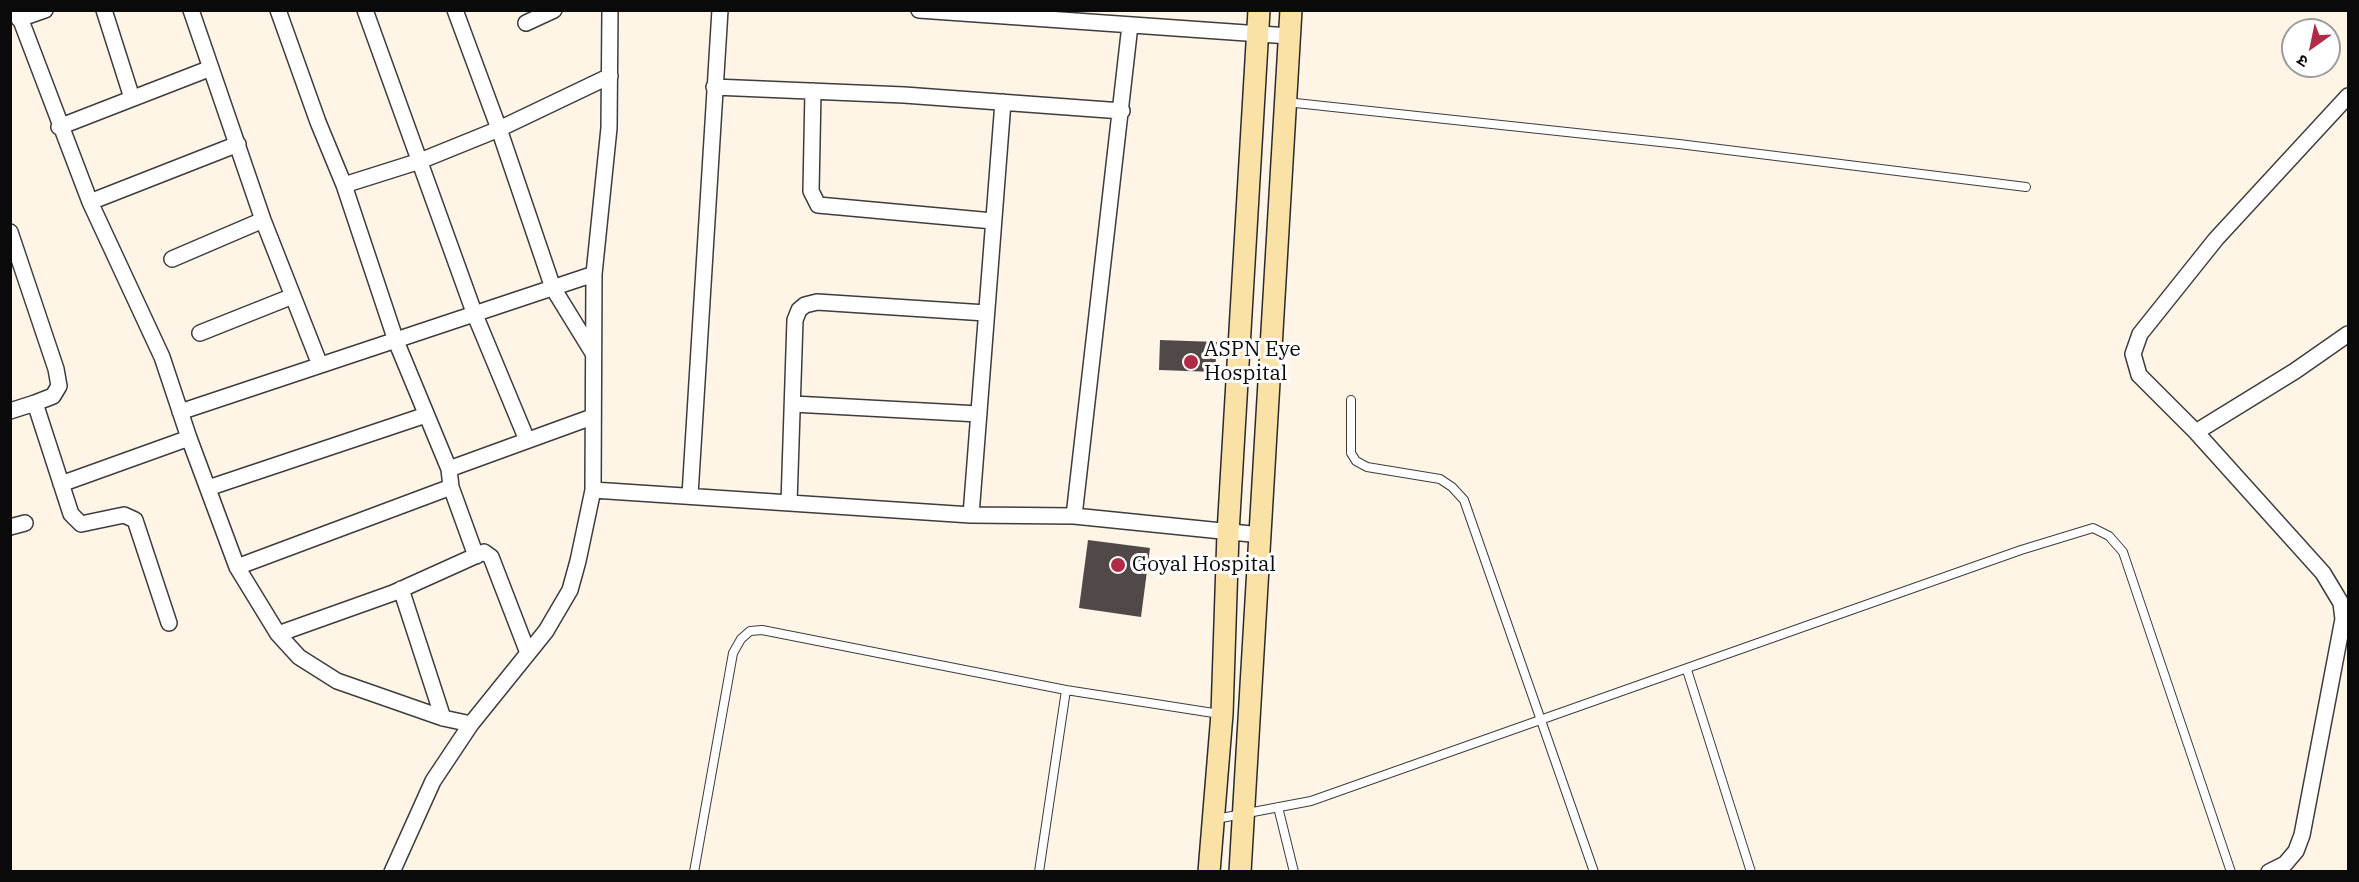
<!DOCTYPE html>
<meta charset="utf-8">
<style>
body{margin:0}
#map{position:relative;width:2359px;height:882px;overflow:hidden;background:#fef5e7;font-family:"IBM Plex Serif","Noto Sans Devanagari",serif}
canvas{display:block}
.frame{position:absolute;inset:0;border:12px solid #0a0a0a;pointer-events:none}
.north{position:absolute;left:2281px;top:18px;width:60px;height:60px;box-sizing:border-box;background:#fff;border:2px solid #9d9d9d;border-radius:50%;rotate:213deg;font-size:16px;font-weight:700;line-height:24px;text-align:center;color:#0a0a0a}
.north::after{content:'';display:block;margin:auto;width:21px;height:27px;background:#b02b48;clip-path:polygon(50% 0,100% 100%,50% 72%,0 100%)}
</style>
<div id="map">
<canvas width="2359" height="882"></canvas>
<div class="frame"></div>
<div class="north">उ</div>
</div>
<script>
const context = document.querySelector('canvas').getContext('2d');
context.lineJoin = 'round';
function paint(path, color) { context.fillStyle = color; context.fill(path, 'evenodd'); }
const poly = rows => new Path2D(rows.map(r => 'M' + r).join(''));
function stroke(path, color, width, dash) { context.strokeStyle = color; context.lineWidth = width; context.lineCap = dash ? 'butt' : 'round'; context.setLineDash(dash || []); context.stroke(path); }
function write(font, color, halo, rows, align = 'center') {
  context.font = font + ' "IBM Plex Serif",serif'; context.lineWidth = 6; context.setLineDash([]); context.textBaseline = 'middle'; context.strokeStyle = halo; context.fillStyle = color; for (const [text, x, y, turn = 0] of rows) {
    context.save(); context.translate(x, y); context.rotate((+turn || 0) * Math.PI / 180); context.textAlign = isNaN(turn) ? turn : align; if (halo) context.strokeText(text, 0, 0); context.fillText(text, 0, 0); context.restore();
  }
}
paint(poly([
 [1160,340,1217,342,1215,372,1159,370],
 [1088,540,1150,548,1141,617,1079,608]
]), '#514947');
const service = poly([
 [1286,102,1679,144,2026,187],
 [1351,400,1351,453,1356,461,1367,467,1440,479,1452,487,1464,500,1594,872],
 [1687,670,1751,872],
 [1278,807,1294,872],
 [1216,819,1311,801,2021,550,2093,528,2109,536,2123,552,2231,872],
 [694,872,733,653,741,639,750,631,762,630,1066,690],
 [1039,872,1066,690,1220,714]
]);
const minor = poly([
 [17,10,90,202,162,357,189,438,237,567,278,634,299,657,337,681,443,718,471,724],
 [104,10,132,98],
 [191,10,263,220,320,365],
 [278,10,318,122,344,185,396,341,449,469,451,487,476,556],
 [365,10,475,315,527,440],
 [455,10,499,129,553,288,593,353],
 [919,10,1289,36],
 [19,19,45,10],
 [526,23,554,10],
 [714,87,904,95,1122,111],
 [813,91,811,191,818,205,993,221],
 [59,127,211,68],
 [344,185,420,161,499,129,610,76],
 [90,202,238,144],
 [10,232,56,369,59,386,53,396,35,403,71,514,81,524,124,515,135,520,169,623],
 [172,259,263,220],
 [200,333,293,296],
 [793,404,979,414],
 [10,411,35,403],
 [180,412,594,274],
 [2196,432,2295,371,2348,334],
 [449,469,592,417],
 [61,484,189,438],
 [208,488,426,415],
 [593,490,971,515,1074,516,1261,535],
 [690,495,720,10],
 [789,503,795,320,799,310,805,305,817,302,986,313],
 [971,515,1003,102],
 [1074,516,1130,25],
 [10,527,25,523],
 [237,567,451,487],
 [401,589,443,718],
 [278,634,393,593,484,552,491,557,528,653],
 [392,872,433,781,471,724,546,631,570,590,578,561,593,490,594,274,609,128,610,10],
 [2269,872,2285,864,2296,851,2302,835,2343,619,2341,603,2323,573,2196,432,2139,375,2133,354,2140,334,2216,239,2348,96]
]);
const secondary = poly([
 [1209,872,1222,714,1228,533,1259,10],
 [1240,872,1291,10]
]);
stroke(service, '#3d3d3d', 10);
stroke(minor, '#3d3d3d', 18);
stroke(secondary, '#2c2c2c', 24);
stroke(service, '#fff', 8);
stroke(minor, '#fff', 15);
stroke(secondary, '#fae2a6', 21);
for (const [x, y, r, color] of [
 [1191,362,8,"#b02b48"],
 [1118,565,8,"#b02b48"]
]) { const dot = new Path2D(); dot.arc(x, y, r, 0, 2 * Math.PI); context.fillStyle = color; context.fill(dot); stroke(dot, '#fff', 2); }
write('21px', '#0a0a0a', '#fff', [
 ["ASPN Eye",1204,350],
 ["Hospital",1204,374],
 ["Goyal Hospital",1132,565]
], 'left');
</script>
